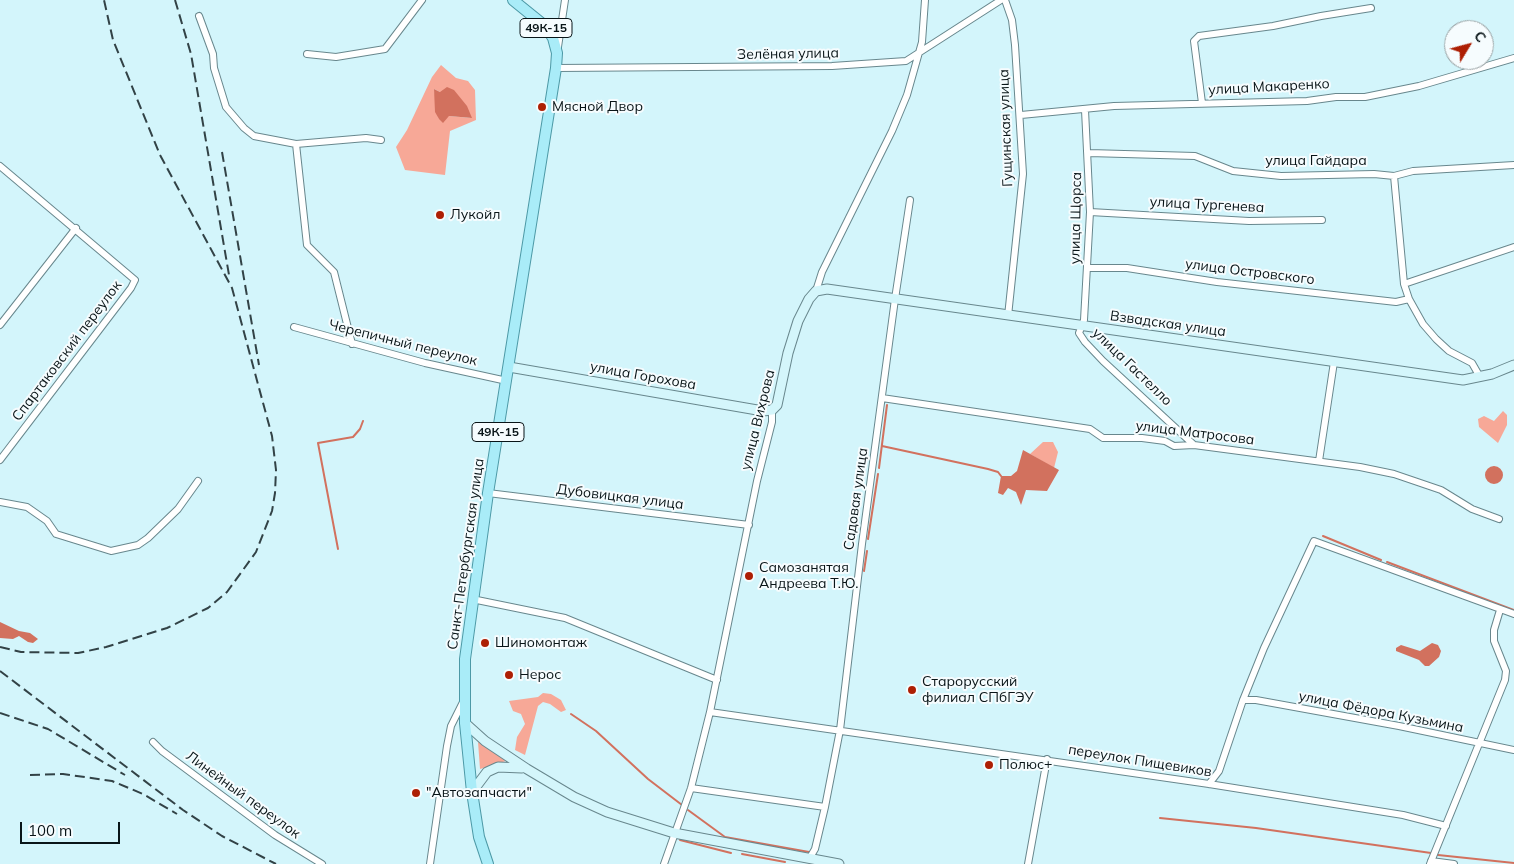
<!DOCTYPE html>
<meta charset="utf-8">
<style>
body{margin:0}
#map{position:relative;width:1514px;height:864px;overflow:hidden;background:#d3f5fb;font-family:Mulish,sans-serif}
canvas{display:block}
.north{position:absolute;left:1444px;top:20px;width:50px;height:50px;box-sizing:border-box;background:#f6fcfe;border:1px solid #97a0a2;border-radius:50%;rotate:53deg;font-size:14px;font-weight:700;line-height:20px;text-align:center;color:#091518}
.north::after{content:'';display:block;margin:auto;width:18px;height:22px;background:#ad1f04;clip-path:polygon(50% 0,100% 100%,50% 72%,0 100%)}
.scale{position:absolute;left:20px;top:822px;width:100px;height:22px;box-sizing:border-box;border:2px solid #091518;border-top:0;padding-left:6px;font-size:15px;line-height:18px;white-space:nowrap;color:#091518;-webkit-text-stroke:4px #f6fcfe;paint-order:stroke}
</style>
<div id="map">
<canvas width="1514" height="864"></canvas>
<div class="north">С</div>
<div class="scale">100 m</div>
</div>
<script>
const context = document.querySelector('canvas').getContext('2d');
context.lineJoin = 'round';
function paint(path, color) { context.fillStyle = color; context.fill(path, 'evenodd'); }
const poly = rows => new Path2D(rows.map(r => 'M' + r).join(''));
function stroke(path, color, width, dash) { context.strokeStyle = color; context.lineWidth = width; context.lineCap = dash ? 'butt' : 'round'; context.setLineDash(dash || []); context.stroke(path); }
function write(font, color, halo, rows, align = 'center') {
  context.font = font + ' Mulish,sans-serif'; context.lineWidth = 4; context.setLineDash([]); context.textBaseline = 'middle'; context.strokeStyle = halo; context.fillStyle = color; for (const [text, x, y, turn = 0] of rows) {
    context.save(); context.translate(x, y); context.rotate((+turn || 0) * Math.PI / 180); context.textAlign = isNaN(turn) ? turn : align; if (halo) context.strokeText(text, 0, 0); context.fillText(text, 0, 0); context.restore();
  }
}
paint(poly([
 [441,65,456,78,468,81,475,90,476,120,450,131,445,175,405,170,396,147,407,130,432,77],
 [434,89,440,92,471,118,449,116,439,119],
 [1503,411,1507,415,1507,425,1498,443,1479,427,1478,419,1484,416,1494,421],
 [1043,442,1053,442,1058,452,1054,468,1030,454],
 [543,693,551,694,561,700,566,710,561,712,550,704,543,702,538,706,525,755,515,750,517,737,525,724,521,714,513,711,509,701,538,697],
 [478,742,506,761,480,769]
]), '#f7a897');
paint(poly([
 [447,87,454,90,467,106,472,118,449,116,443,123,439,119,435,112,434,89,440,92],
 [1023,450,1059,470,1047,491,1026,490,1021,505,1016,492,1008,488,1003,495,998,493,1001,476,1011,476,1017,471],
 '1485 475a9 9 0 1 1 18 0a9 9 0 1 1-18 0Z',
 [0,622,19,631,30,633,38,639,33,643,28,642,19,636,13,639,0,638],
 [1432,643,1438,645,1441,651,1439,657,1429,666,1425,666,1419,660,1396,651,1396,648,1401,645,1420,651]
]), '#d2715e');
stroke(poly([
 [882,446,988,469,998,472,1001,476],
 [879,468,887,405],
 [1323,536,1381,560],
 [868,539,878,474],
 [338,549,318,443,353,437,360,429,363,421],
 [1387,562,1514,610],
 [864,571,867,551],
 [571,714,596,731,648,779,682,805],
 [688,810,725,837,809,852],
 [1160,818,1256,828,1431,853],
 [680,840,731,853],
 [742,854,785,862],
 [1438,855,1514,863]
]), '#d2715e', 2);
const street = poly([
 [1005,0,1012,20,1015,45,1023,174,1008,316],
 [199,16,213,54,214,68,226,107,244,128,254,136,296,144,366,138,381,140],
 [558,47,565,0],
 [307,54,336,57,385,49,422,0],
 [556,68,832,66,906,61,1001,0],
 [1202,103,1194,41,1199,36,1273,26,1321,16,1371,8],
 [1085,110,1090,212,1084,320,1079,333,1085,342,1103,361,1194,445],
 [1021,115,1114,106,1307,101,1336,97,1365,97,1419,86,1514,58],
 [296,144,307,245,334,272,352,344],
 [1089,153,1195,156,1233,171,1281,176,1374,174,1394,176,1413,171,1514,165],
 [0,166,135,280,131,288,0,460],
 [1394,176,1404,284,1409,299,1423,324,1436,339,1449,351,1472,363,1480,377],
 [1090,212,1249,221,1322,220],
 [1088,268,1127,268,1217,282,1396,302,1409,299],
 [1404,284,1514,247],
 [816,291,822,272,892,131,907,95,922,42,925,0],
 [0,325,76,228],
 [294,327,425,363,507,381],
 [882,398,1090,429,1103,438,1142,438,1165,441,1174,446,1194,445,1360,467,1394,474,1441,490,1472,509,1499,519],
 [1319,461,1334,362],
 [488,493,749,525],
 [0,502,27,507,47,521,56,534,111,551,138,545,148,538,178,509,198,481],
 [472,599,565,618,717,680],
 [1243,700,1256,700,1399,726,1514,750],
 [710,712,1209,784,1403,815,1446,826],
 [153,742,162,751,275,835,322,864],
 [1209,784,1219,771,1243,700,1264,648,1314,541,1514,614],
 [691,788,825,807],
 [809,859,815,849,825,807,840,730,862,544,895,299,910,200],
 [1431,861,1454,864],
 [430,864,447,746,451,726,463,702],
 [664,864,691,788,710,712,757,481,772,422,772,410],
 [1028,864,1047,759],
 [1430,864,1505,680,1506,671,1494,641,1494,630,1500,610]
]);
const secondary = poly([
 [509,367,763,411,772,410,777,405,788,353,798,321,809,299,816,291,827,289,1463,380,1492,374,1514,365],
 [465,723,485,741,527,769,574,797,607,812,674,833,839,864],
 [472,792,487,772,498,767,522,768]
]);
const primary = poly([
 [488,864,479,837,472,792,465,723,465,659,488,493,556,68,557,53,553,38,545,26,513,0]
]);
stroke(street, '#68878d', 8);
stroke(secondary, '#68878d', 11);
stroke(primary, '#4c99a6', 12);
stroke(street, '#fff', 6);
stroke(secondary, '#d4f6fb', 9);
stroke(primary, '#a9ecf8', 10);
stroke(poly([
 [175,0,191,54,229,275],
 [222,152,259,365],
 [0,647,21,652,78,653,106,647,167,628,208,608,227,592,256,552,272,511,275,493,276,470,272,436,232,288,160,155,113,40,104,0],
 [0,671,183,810,222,836,276,864],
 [0,713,48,729,125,775],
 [30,775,63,774,112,781,143,794,177,814]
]), '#324246', 2, [10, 5]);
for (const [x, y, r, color] of [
 [542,107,5,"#ad1f04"],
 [440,215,5,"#ad1f04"],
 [749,576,5,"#ad1f04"],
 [485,643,5,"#ad1f04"],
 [509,675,5,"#ad1f04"],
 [912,690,5,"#ad1f04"],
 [989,765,5,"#ad1f04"],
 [416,793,5,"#ad1f04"]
]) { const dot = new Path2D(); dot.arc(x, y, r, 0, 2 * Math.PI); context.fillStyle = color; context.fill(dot); stroke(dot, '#f6fcfe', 2); }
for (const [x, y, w] of [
 [546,28,52],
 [498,432,52]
]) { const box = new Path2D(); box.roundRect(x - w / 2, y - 9.5, w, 19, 4); context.fillStyle = '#f6fcfe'; context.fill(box); stroke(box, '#091518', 1); }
write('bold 12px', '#091518', null, [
 ["49К-15",546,28],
 ["49К-15",498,432]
]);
write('14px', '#091518', '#f6fcfe', [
 ["Зелёная улица",788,54,-1],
 ["улица Макаренко",1269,87,-3],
 ["Гущинская улица",1006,128,-92],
 ["улица Гайдара",1316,161],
 ["улица Тургенева",1207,205,3],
 ["улица Щорса",1076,218,-89],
 ["улица Островского",1250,272,7],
 ["Взвадская улица",1168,324,8],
 ["Черепичный переулок",403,343,14],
 ["Спартаковский переулок",67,351,-53],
 ["улица Гастелло",1132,367,44],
 ["улица Горохова",643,376,10],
 ["улица Вихрова",758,420,-76],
 ["улица Матросова",1195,433,7],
 ["Дубовицкая улица",620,497,7],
 ["Садовая улица",856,499,-82],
 ["Санкт-Петербургская улица",466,554,-82],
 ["улица Фёдора Кузьмина",1381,712,11],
 ["переулок Пищевиков",1140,761,9],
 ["Линейный переулок",243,795,36]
]);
write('14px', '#091518', '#f6fcfe', [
 ["Мясной Двор",552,107],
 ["Лукойл",450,215],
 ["Самозанятая",759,568],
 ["Андреева Т.Ю.",759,584],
 ["Шиномонтаж",495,643],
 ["Нерос",519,675],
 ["Старорусский",922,682],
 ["филиал СПбГЭУ",922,698],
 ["Полюс+",999,765],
 ["\"Автозапчасти\"",426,793]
], 'left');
</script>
